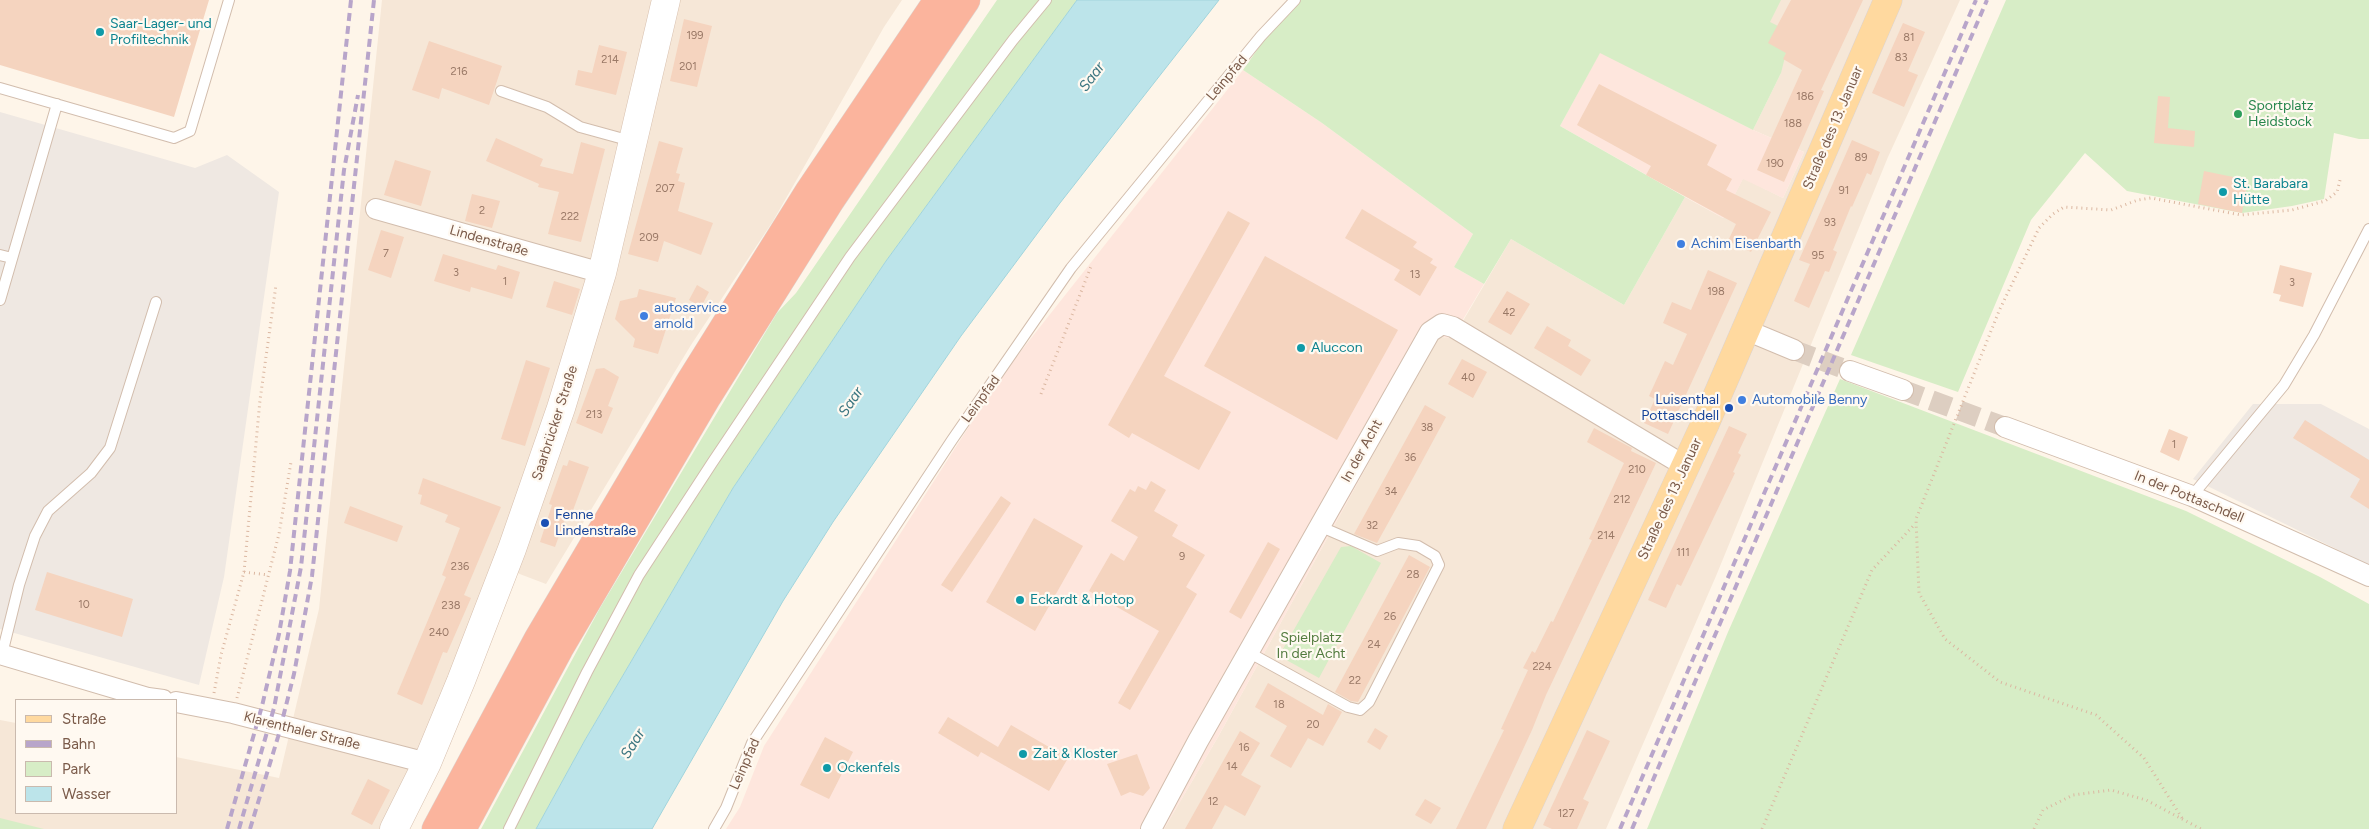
<!DOCTYPE html>
<meta charset="utf-8">
<style>
body{margin:0}
#map{position:relative;width:2369px;height:829px;overflow:hidden;background:#fef5e9;font-family:Figtree,sans-serif}
canvas{display:block}
.legend{position:absolute;left:15px;top:699px;width:162px;height:115px;box-sizing:border-box;background:#fff9f1;border:1px solid #cabaae;margin:0;padding:6px 9px;list-style:none;font-size:15px;color:#7b5b4a}
.legend li{display:flex;align-items:center;gap:10px;height:25px}
.legend b{width:25px;border:1px solid #cabaae}
</style>
<div id="map">
<canvas width="2369" height="829"></canvas>
<ul class="legend">
<li><b style="height:6px;background:#ffd99f"></b>Straße</li>
<li><b style="height:6px;background:#b8a5ca"></b>Bahn</li>
<li><b style="height:14px;background:#d7edc6"></b>Park</li>
<li><b style="height:14px;background:#bce4ea"></b>Wasser</li>
</ul>
</div>
<script>
const context = document.querySelector('canvas').getContext('2d');
context.lineJoin = 'round';
function paint(path, color) { context.fillStyle = color; context.fill(path, 'evenodd'); }
const poly = rows => new Path2D(rows.map(r => 'M' + r).join(''));
function stroke(path, color, width, dash) { context.strokeStyle = color; context.lineWidth = width; context.lineCap = dash ? 'butt' : 'round'; context.setLineDash(dash || []); context.stroke(path); }
function write(font, color, halo, rows, align = 'center') {
  context.font = font + ' Figtree,sans-serif'; context.lineWidth = 4.5; context.setLineDash([]); context.textBaseline = 'middle'; context.strokeStyle = halo; context.fillStyle = color; for (const [text, x, y, turn = 0] of rows) {
    context.save(); context.translate(x, y); context.rotate((+turn || 0) * Math.PI / 180); context.textAlign = isNaN(turn) ? turn : align; if (halo) context.strokeText(text, 0, 0); context.fillText(text, 0, 0); context.restore();
  }
}
paint(poly([
 [382,0,902,0,884,27,773,221,691,345,546,584,496,565,385,829,0,829,0,720,16,723,16,813,176,813,176,757,279,778,319,609],
 [1647,0,1960,0,1888,157,1716,576,1606,829,1164,829,1218,737,1435,342,1441,337,1453,338,1511,239,1624,305,1685,197,1723,218,1743,178,1783,198,1804,152,1753,130,1781,73]
]), '#f6e7d7');
paint(poly([
 [1600,52,1753,130,1804,152,1783,198,1743,179,1723,218,1560,126],
 [1243,70,1322,123,1473,234,1454,267,1484,284,1452,338,1441,337,1435,342,1218,737,1164,829,726,829,740,807,764,746,1002,375]
]), '#fee6dd');
paint(poly([
 [0,112,195,168,227,155,279,192,224,577,199,685,0,629],
 [2253,404,2321,404,2369,429,2369,565,2193,479]
]), '#efe8e2');
paint(poly([
 [997,0,1077,0,886,261,733,488,585,740,536,829,481,829,600,608,777,313,796,293],
 [1301,0,1781,0,1770,22,1778,26,1786,53,1781,73,1753,130,1600,53,1560,126,1685,197,1624,305,1511,239,1484,284,1454,267,1473,234,1322,123,1243,70,1264,40],
 [2006,0,2369,0,2369,139,2359,139,2334,133,2324,199,2292,206,2242,213,2127,191,2085,153,2031,220,1958,392,1851,355],
 [1840,379,2186,511,2320,577,2369,604,2369,829,1647,829,1728,632],
 [1351,546,1381,563,1319,678,1279,656,1341,547],
 [0,818,44,829,0,829]
]), '#d7edc6');
const water = poly([
 [1077,0,1219,0,1060,203,961,336,833,522,783,601,652,829,536,829,585,740,733,488,886,261,1077,0]
]);
paint(water, '#bce4ea');
stroke(water, '#a1d4dc', 1);
paint(poly([
 [0,0,209,0,174,117,0,65],
 [1791,0,1863,0,1821,90,1824,91,1784,182,1757,170,1802,70,1783,59,1786,53,1768,43],
 [684,19,712,26,697,87,670,81],
 [1903,23,1925,32,1908,71,1918,75,1904,107,1872,93],
 [429,41,502,66,489,105,442,88,439,99,412,90],
 [599,45,627,52,616,95,575,85,578,70,592,73],
 [1599,84,1717,145,1707,165,1732,179,1726,190,1771,212,1751,252,1728,241,1736,224,1646,175,1651,166,1577,125],
 [2158,96,2170,97,2168,128,2195,131,2194,147,2154,143],
 [496,138,543,159,540,166,573,174,581,142,605,149,581,242,548,234,559,192,538,187,539,184,486,161],
 [1852,140,1880,152,1871,175,1867,173,1852,207,1851,206,1833,250,1837,252,1829,272,1825,271,1809,308,1794,301,1810,264,1799,260],
 [659,141,683,148,676,173,680,174,678,181,685,183,678,211,713,223,701,255,664,241,658,262,628,254],
 [395,160,431,171,421,206,384,195],
 [2204,171,2248,180,2242,213,2198,204],
 [472,194,500,201,492,228,465,221],
 [1362,209,1417,242,1413,247,1433,259,1430,263,1437,267,1420,296,1394,280,1400,270,1345,238],
 [1228,211,1250,223,1164,376,1231,412,1199,470,1132,433,1129,438,1108,425],
 [381,230,404,237,391,278,368,270],
 [443,254,496,270,498,265,520,272,512,299,471,287,470,292,434,281],
 [1265,256,1398,330,1337,440,1204,366],
 [2280,265,2312,273,2303,307,2279,301,2281,295,2273,293],
 [1708,270,1737,283,1668,434,1644,423,1655,399,1649,396,1665,361,1673,365,1687,334,1663,323,1672,302,1691,310],
 [554,281,580,289,572,315,546,307],
 [697,285,709,292,701,307,689,300],
 [639,289,676,298,658,354,633,347,635,339,615,319,620,301,637,297],
 [1507,291,1530,304,1511,335,1488,322],
 [1547,326,1571,340,1568,346,1591,360,1581,376,1534,348],
 [1462,359,1487,372,1473,398,1448,384],
 [526,360,550,368,525,446,501,439],
 [604,368,619,377,608,406,613,408,602,434,576,423,596,369],
 [1425,405,1446,417,1413,478,1377,543,1354,534],
 [2305,420,2369,460,2369,509,2350,497,2360,479,2293,438],
 [1729,426,1747,434,1738,453,1741,455,1733,472,1735,473,1681,586,1677,584,1666,608,1648,600],
 [1594,428,1632,448,1631,451,1656,463,1546,695,1532,730,1486,829,1456,829,1504,730,1501,729,1528,670,1523,668,1532,651,1535,653,1551,621,1553,622,1592,540,1589,539,1624,463,1587,442],
 [2169,429,2188,437,2179,461,2160,452],
 [569,460,589,467,572,513,568,511,555,547,540,542,552,505,549,504,563,465,567,466],
 [423,478,501,507,464,595,471,598,447,653,443,652,422,705,397,694,446,577,442,575,460,528,445,522,448,515,420,504,422,495,418,494],
 [1151,481,1166,490,1154,511,1178,525,1172,536,1205,555,1186,587,1197,594,1130,710,1118,703,1159,631,1089,591,1111,553,1124,561,1138,537,1111,521,1130,489,1135,492,1138,486,1146,490],
 [1001,496,1011,503,952,592,941,585],
 [350,506,403,526,397,542,344,523],
 [1034,518,1083,546,1035,631,986,602],
 [1268,542,1280,549,1241,619,1229,612],
 [1409,555,1430,567,1358,702,1351,701,1335,692],
 [47,572,133,599,122,637,35,610],
 [1268,683,1323,715,1328,704,1342,712,1323,746,1308,738,1291,768,1270,756,1287,726,1255,707],
 [948,717,998,747,1011,725,1068,758,1049,791,981,752,978,757,938,733],
 [1375,728,1388,736,1380,750,1367,742],
 [1587,730,1610,741,1583,799,1589,802,1577,829,1552,829,1543,825],
 [1240,731,1260,743,1241,775,1261,786,1245,816,1225,805,1212,829,1185,829],
 [825,737,853,752,829,799,800,785],
 [1137,754,1150,788,1143,796,1130,792,1121,796,1107,764],
 [368,779,390,790,372,825,351,814],
 [1425,799,1441,808,1431,824,1415,815]
]), '#f5d4bf');
stroke(poly([
 [1794,350,1850,371],
 [1903,390,2005,427]
]), '#ddcec1', 20, [20, 10]);
const lane = poly([
 [0,88,174,138,190,131,229,0],
 [501,91,547,107,580,127,631,141],
 [0,255,12,258],
 [0,300,57,104],
 [2192,496,2284,385,2314,335,2369,229],
 [1248,652,1348,707,1360,710,1369,702,1439,565,1435,556,1418,546,1398,543,1377,551,1319,526],
 [2,654,19,585,35,536,48,511,91,473,110,448,156,302],
 [509,829,587,672,639,575,712,463,850,257,1013,40,1046,0],
 [714,829,726,808,752,743,952,440,1071,268,1261,36,1295,0]
]);
const street = poly([
 [376,209,602,273],
 [1746,330,1794,350],
 [1850,371,1903,390],
 [2005,427,2192,496,2369,576],
 [0,654,148,698,163,700],
 [176,702,233,713,427,763],
 [1151,829,1198,741,1430,332,1442,324,1453,327,1685,466]
]);
const secondary = poly([
 [394,829,427,763,461,681,512,549,561,408,602,273,666,0]
]);
const primary = poly([
 [1517,829,1705,424,1888,0]
]);
const highway = poly([
 [436,829,538,639,688,385,810,190,938,0],
 [462,829,559,649,707,397,830,201,966,0]
]);
stroke(lane, '#d2bdad', 12);
stroke(street, '#d2bdad', 22);
stroke(secondary, '#d7bfad', 29);
stroke(primary, '#ddd4d0', 29);
stroke(highway, '#ddd4d0', 29);
stroke(poly([
 [1041,394,1092,264],
 [244,572,268,575],
 [214,693,221,655,244,572,260,400,276,285],
 [237,698,279,534,291,462],
 [2182,818,2144,758,2096,715,2000,682,1945,639,1919,593,1916,519,1999,311,2039,228,2053,214,2064,207,2111,210,2138,200,2151,198,2241,215,2292,210,2325,201,2337,192,2340,180],
 [1762,829,1872,570,1915,524],
 [2034,829,2043,810,2073,795,2111,790,2146,800,2201,829]
]), '#dbb7a1', 3, [1, 4]);
stroke(lane, '#fff', 10);
stroke(street, '#fff', 20);
stroke(secondary, '#fff', 28);
stroke(primary, '#ffd99f', 28);
stroke(highway, '#fbb49d', 28);
stroke(poly([
 [227,829,262,706,279,634,290,571,351,0],
 [239,829,274,708,301,567,344,170,358,95],
 [250,829,278,737,294,674,312,576,374,0],
 [1620,829,1976,0],
 [1632,829,1987,0]
]), '#b8a5ca', 4, [8, 5]);
for (const [x, y, r, color] of [
 [100,32,5,"#0f9aa8"],
 [2238,114,5,"#2e9e5b"],
 [2223,192,5,"#0f9aa8"],
 [1681,244,5,"#3f7fe0"],
 [644,316,5,"#3f7fe0"],
 [1301,348,5,"#0f9aa8"],
 [1742,400,5,"#3f7fe0"],
 [1729,408,5,"#1a4fb4"],
 [545,523,5,"#1a4fb4"],
 [1020,600,5,"#0f9aa8"],
 [1023,754,5,"#0f9aa8"],
 [827,768,5,"#0f9aa8"]
]) { const dot = new Path2D(); dot.arc(x, y, r, 0, 2 * Math.PI); context.fillStyle = color; context.fill(dot); stroke(dot, '#fff9f1', 2); }
write('11px', '#9a7967', null, [
 ["199",695,36],
 ["81",1909,38],
 ["83",1901,58],
 ["214",610,60],
 ["201",688,67],
 ["216",459,72],
 ["186",1805,97],
 ["188",1793,124],
 ["89",1861,158],
 ["190",1775,164],
 ["207",665,189],
 ["91",1844,191],
 ["2",482,211],
 ["222",570,217],
 ["93",1830,223],
 ["209",649,238],
 ["7",386,254],
 ["95",1818,256],
 ["3",456,273],
 ["13",1415,275],
 ["1",505,282],
 ["3",2292,283],
 ["198",1716,292],
 ["42",1509,313],
 ["40",1468,378],
 ["213",594,415],
 ["38",1427,428],
 ["1",2174,445],
 ["36",1410,458],
 ["210",1637,470],
 ["34",1391,492],
 ["212",1622,500],
 ["32",1372,526],
 ["214",1606,536],
 ["111",1683,553],
 ["9",1182,557],
 ["236",460,567],
 ["28",1413,575],
 ["10",84,605],
 ["238",451,606],
 ["26",1390,617],
 ["240",439,633],
 ["24",1374,645],
 ["224",1542,667],
 ["22",1355,681],
 ["18",1279,705],
 ["20",1313,725],
 ["16",1244,748],
 ["14",1232,767],
 ["12",1213,802],
 ["127",1566,814]
]);
write('14px', '#0d838f', '#fff9f1', [
 ["Saar-Lager- und",110,24],
 ["Profiltechnik",110,40],
 ["St. Barabara",2233,184],
 ["Hütte",2233,200],
 ["Aluccon",1311,348],
 ["Eckardt & Hotop",1030,600],
 ["Zait & Kloster",1033,754],
 ["Ockenfels",837,768]
], 'left');
write('14px', '#7b5b4a', '#fff9f1', [
 ["Leinpfad",1227,78,-50],
 ["Straße des 13. Januar",1833,128,-67],
 ["Lindenstraße",489,241,16],
 ["Leinpfad",981,399,-54],
 ["Saarbrücker Straße",555,423,-72],
 ["In der Acht",1362,451,-61],
 ["In der Pottaschdell",2189,497,22],
 ["Straße des 13. Januar",1670,499,-65],
 ["Klarenthaler Straße",302,731,14],
 ["Leinpfad",745,764,-66]
]);
write('14px', '#27864d', '#fff9f1', [
 ["Sportplatz",2248,106],
 ["Heidstock",2248,122]
], 'left');
write('14px', '#366cbe', '#fff9f1', [
 ["Achim Eisenbarth",1691,244],
 ["autoservice",654,308],
 ["arnold",654,324],
 ["Automobile Benny",1752,400]
], 'left');
write('14px', '#164399', '#fff9f1', [
 ["Luisenthal",1719,400],
 ["Pottaschdell",1719,416],
 ["Fenne",555,515,"left"],
 ["Lindenstraße",555,531,"left"]
], 'right');
write('14px', '#527b3e', '#fff9f1', [
 ["Spielplatz",1311,638],
 ["In der Acht",1311,654]
]);
write('italic 15px', '#3c7681', '#fff9f1', [
 ["Saar",1092,77,-53],
 ["Saar",851,402,-56],
 ["Saar",633,744,-58]
]);
</script>
